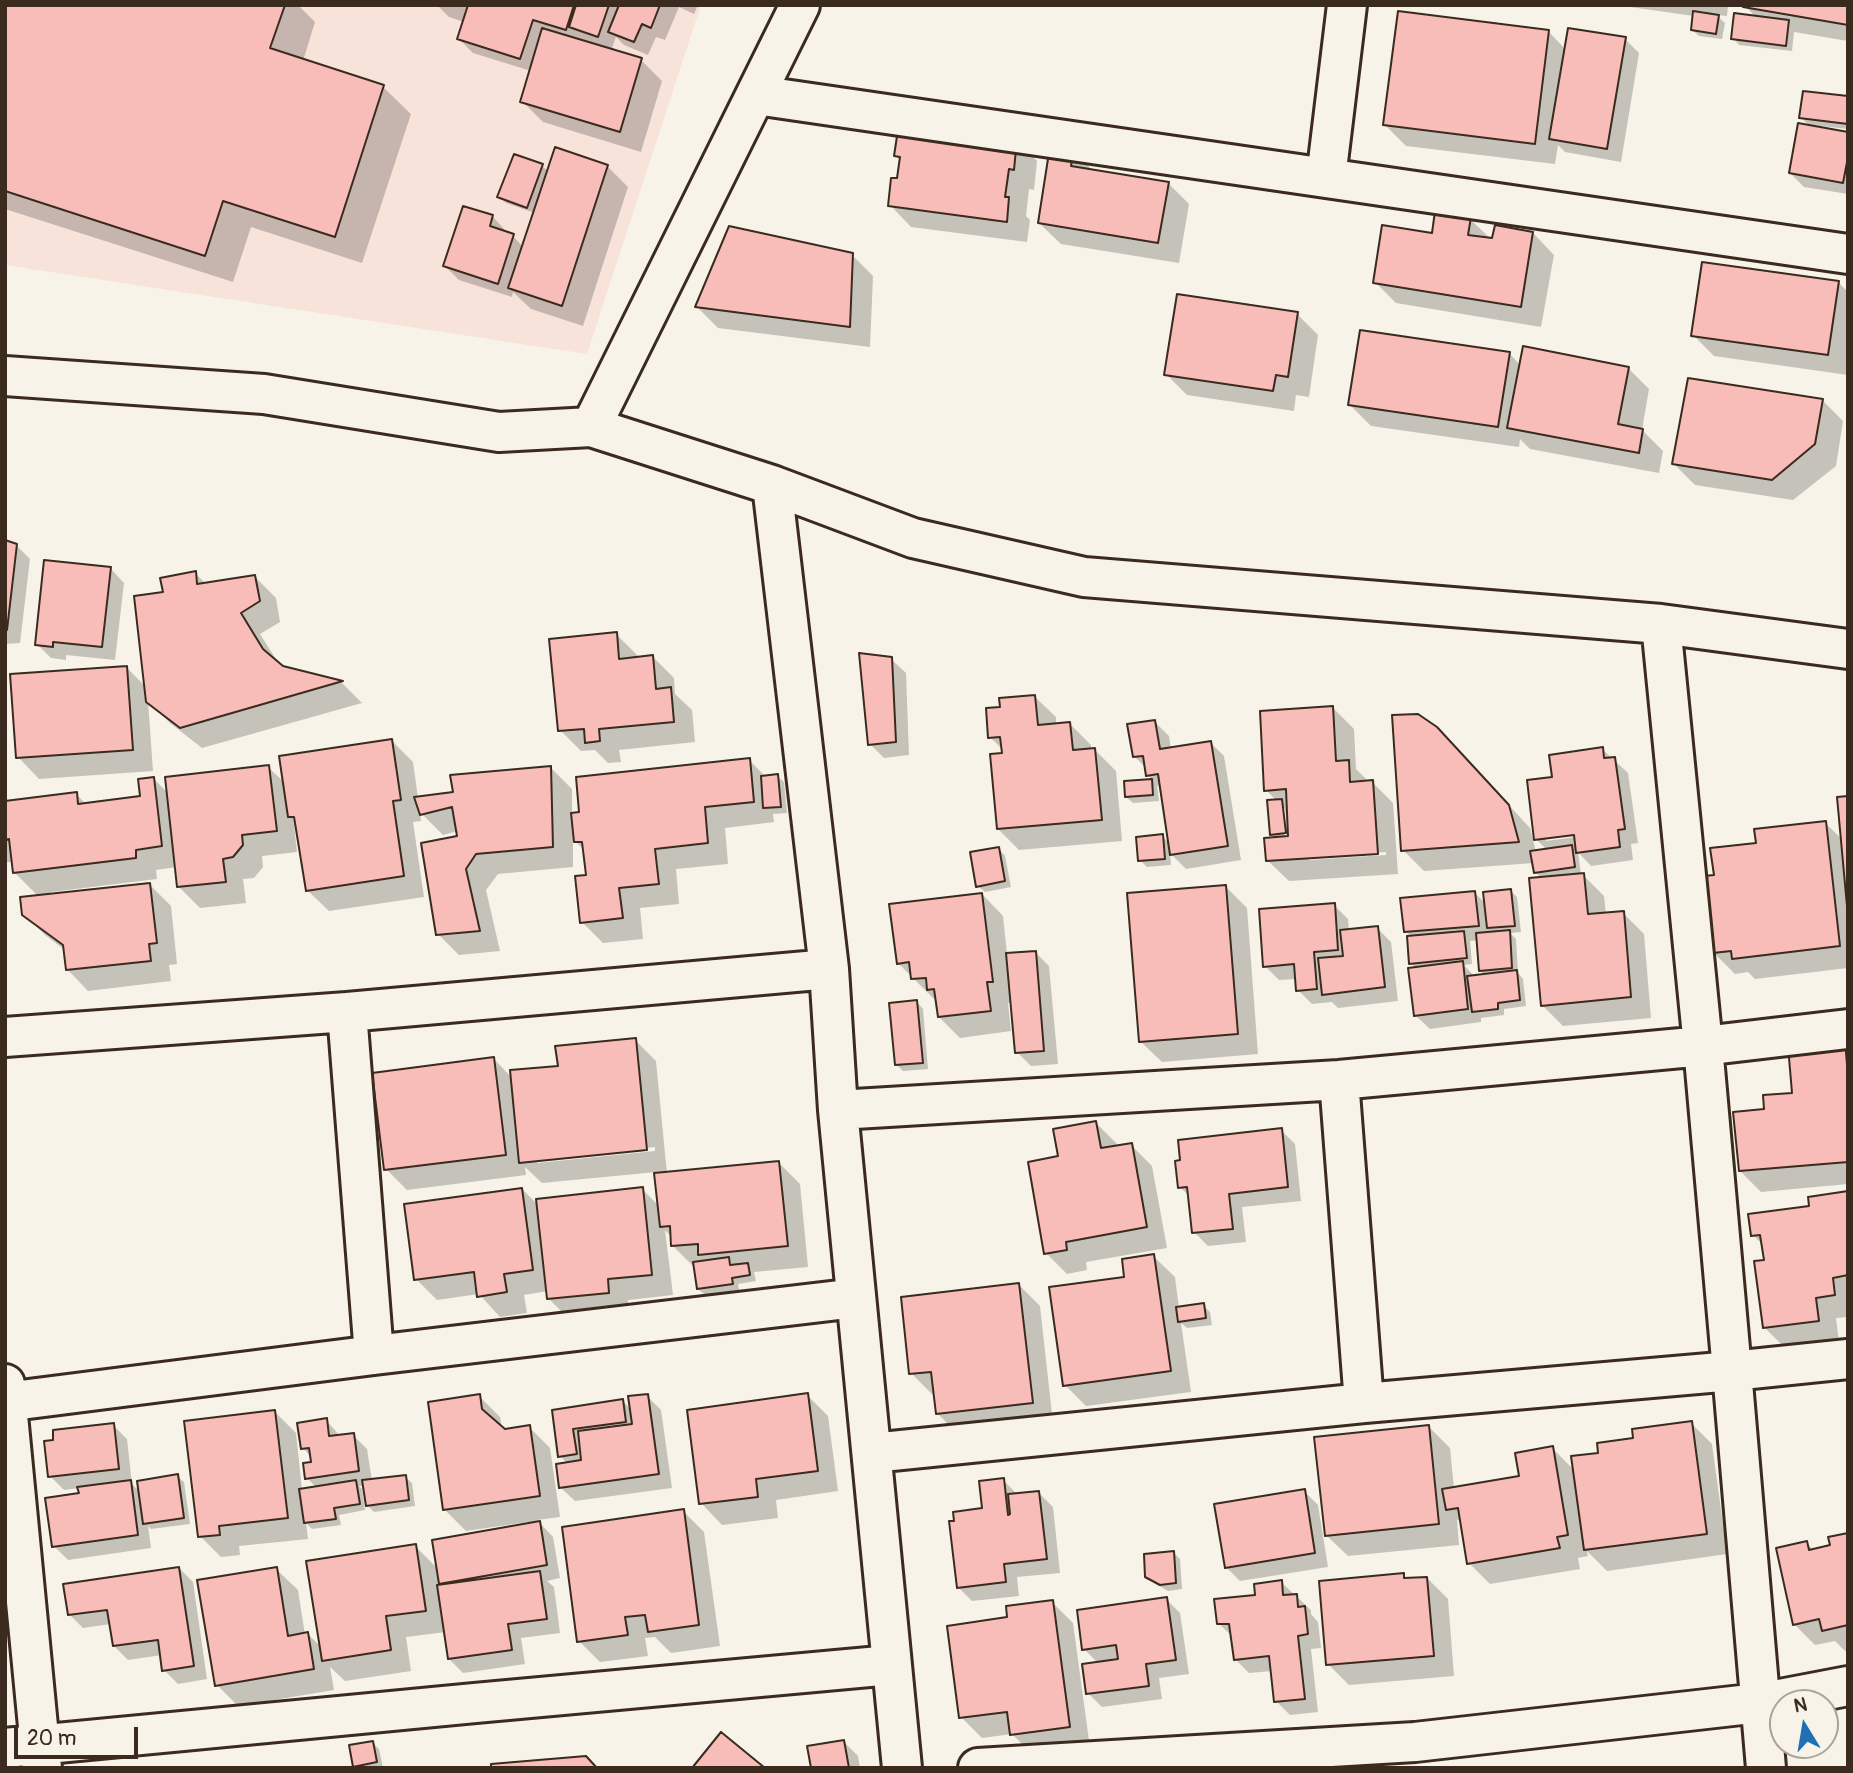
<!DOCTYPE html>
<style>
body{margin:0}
#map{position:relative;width:1853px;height:1773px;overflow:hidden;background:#f7f3e8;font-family:Pangolin,sans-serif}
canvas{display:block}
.frame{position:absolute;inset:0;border:7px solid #3b2a1e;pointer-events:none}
.north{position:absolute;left:1769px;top:1689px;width:70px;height:70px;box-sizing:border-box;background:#f7f3e8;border:2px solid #aca397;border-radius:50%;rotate:349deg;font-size:19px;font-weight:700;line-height:28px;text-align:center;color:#3b2a1e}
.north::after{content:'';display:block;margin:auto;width:24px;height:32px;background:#1f6fb2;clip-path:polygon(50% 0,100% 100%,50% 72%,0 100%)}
.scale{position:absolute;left:14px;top:1727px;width:124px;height:32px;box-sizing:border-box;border:4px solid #3b2a1e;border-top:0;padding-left:9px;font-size:21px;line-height:24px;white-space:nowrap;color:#3b2a1e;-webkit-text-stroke:5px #f7f3e8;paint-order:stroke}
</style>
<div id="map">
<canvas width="1853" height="1773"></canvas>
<div class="frame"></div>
<div class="north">N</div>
<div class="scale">20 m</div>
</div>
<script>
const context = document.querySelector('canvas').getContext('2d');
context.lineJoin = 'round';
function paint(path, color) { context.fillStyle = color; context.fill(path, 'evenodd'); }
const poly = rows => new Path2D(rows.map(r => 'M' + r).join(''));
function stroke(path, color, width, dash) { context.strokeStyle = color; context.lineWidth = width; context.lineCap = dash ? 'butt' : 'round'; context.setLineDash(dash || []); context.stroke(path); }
paint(poly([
 [5,5,701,5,587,354,5,265]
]), '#f8e3da');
paint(poly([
 [5,5,298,5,315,22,303,61,383,87,411,114,362,263,251,227,233,282,5,209],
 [437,5,698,5,694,14,679,7,665,40,656,37,648,55,624,45,616,37,611,51,641,60,662,81,641,152,543,122,522,101,531,71,473,53,459,39,464,22,449,17],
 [1616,5,1727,5,1728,6,1727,16,1716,15,1725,23,1722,39,1699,36,1692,30,1694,16],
 [1848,5,1848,41,1794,32,1792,51,1739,45,1733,38,1757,18,1745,6],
 [1549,32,1566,50,1625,39,1639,53,1621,162,1565,152,1558,145,1555,164,1406,146,1385,125],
 [1848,98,1848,129,1812,125,1812,128,1848,134,1848,194,1804,187,1790,173,1811,127,1801,118],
 [1016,140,1037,161,1034,190,1029,189,1026,216,1030,220,1027,242,911,227,890,205,898,180,901,161,896,156],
 [1074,151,1094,172,1168,183,1189,204,1179,263,1061,244,1039,223],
 [542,166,549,172,607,166,628,187,583,326,531,309,513,292,512,297,459,280,445,266,493,217,506,231,505,234,513,236,523,247,535,213,506,203,499,196],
 [1470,219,1494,242,1533,233,1554,255,1541,327,1396,303,1375,282,1434,235],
 [852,255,873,276,870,347,718,328,697,307],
 [1838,282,1848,292,1848,375,1714,356,1693,335],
 [1297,314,1318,335,1309,397,1296,395,1294,411,1187,395,1166,374],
 [1509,353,1521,366,1628,368,1649,389,1642,430,1663,451,1659,473,1530,449,1520,439,1519,447,1371,426,1350,405],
 [1822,400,1843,421,1836,466,1793,500,1695,485,1674,464],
 [5,542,16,545,30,559,20,643,5,644],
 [110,568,124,583,115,660,66,655,66,660,51,658,37,644],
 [195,573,207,585,255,577,276,598,280,622,260,634,279,664,282,667,342,683,362,703,202,748,170,723,148,701,153,771,39,779,18,757,126,667,146,687,165,594],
 [616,634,637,655,638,659,653,657,674,678,675,694,692,710,695,742,619,750,621,762,608,763,595,750,581,751,560,730],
 [891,659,906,673,909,755,884,758,870,744],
 [1034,696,1056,717,1056,725,1070,724,1091,745,1091,750,1095,750,1116,771,1122,841,1019,850,998,829,1003,750,990,737],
 [1333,708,1354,729,1356,769,1369,782,1372,782,1393,803,1398,874,1289,881,1267,860,1276,839,1271,834,1277,801,1266,790],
 [1281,805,1285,809,1288,842,1285,842],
 [1386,852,1386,855,1309,860,1309,856],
 [1155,722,1169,736,1171,749,1210,742,1224,756,1241,860,1186,869,1170,853,1171,865,1147,867,1140,860,1162,836,1170,844,1162,789,1157,785,1159,801,1133,803,1126,797,1125,783,1153,780,1147,775,1146,768,1134,756],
 [392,741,413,762,418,798,455,794,551,768,572,789,572,815,749,760,766,777,777,776,784,782,787,813,773,814,774,822,725,828,728,864,676,869,679,904,640,908,643,939,603,943,582,922,588,877,585,851,576,842,575,834,573,834,573,867,498,874,486,890,500,951,459,955,438,934,459,837,458,831,443,835,420,812,421,821,413,822,424,897,329,911,307,890,296,816,293,816,297,852,262,856,263,867,254,878,243,879,246,903,200,908,179,887,177,867,156,870,157,879,51,892,51,895,150,885,171,906,177,964,169,965,171,981,88,991,67,969,65,950,45,935,24,914,39,897,15,873,14,862,5,862,5,803,76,794,87,805,142,798,154,779,169,794,268,767,285,783],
 [1602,749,1628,773,1638,843,1631,844,1633,860,1591,866,1578,852,1581,875,1583,875,1604,896,1606,914,1623,913,1644,934,1651,1018,1563,1026,1542,1005,1542,878,1536,873,1534,863,1424,871,1403,850,1458,750,1530,828,1536,852,1547,850,1536,839,1554,778],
 [1582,833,1583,836,1546,841,1546,837],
 [1848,798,1848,968,1755,979,1748,972,1735,974,1714,953,1716,877,1758,844,1825,823,1843,840],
 [999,849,1005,856,1011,887,985,892,978,886],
 [1226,887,1247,908,1258,1054,1162,1062,1140,1041],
 [1511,891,1517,897,1521,932,1510,933,1516,939,1518,973,1523,979,1526,1006,1504,1009,1504,1015,1481,1018,1481,1022,1430,1029,1415,1015,1417,969,1411,963,1412,937,1405,931,1475,893,1486,904],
 [1478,940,1480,971,1485,975,1475,977,1464,965,1472,964,1470,941],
 [982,894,1003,916,1007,954,1035,952,1049,966,1058,1064,1031,1066,1017,1052,1012,1003,1008,1003,1011,1031,960,1038,939,1017,937,999,934,999,898,963],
 [1334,905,1348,919,1349,931,1377,928,1391,942,1398,1001,1338,1008,1332,1002,1312,1004,1298,990,1297,979,1279,980,1265,966],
 [917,1002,923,1009,928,1069,903,1071,896,1064],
 [635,1040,656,1061,667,1174,779,1163,800,1184,808,1267,754,1272,756,1281,738,1284,739,1290,705,1295,698,1289,694,1267,673,1246,672,1237,665,1230,673,1295,628,1300,629,1314,570,1320,549,1299,548,1291,524,1295,527,1313,500,1317,479,1294,437,1300,416,1279,522,1189,539,1206,642,1189,660,1207,656,1172,542,1183,525,1167,526,1175,407,1190,386,1169,494,1059,512,1078,560,1067],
 [655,1147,655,1151,537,1163,537,1159],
 [1848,1046,1848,1184,1761,1192,1740,1171,1766,1111,1794,1095],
 [1096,1123,1117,1144,1117,1147,1131,1145,1152,1166,1167,1248,1086,1262,1087,1270,1067,1274,1046,1253,1060,1157],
 [1281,1130,1295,1144,1301,1201,1242,1207,1246,1242,1208,1246,1194,1232,1190,1197,1180,1187],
 [1848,1193,1848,1317,1836,1318,1839,1342,1786,1349,1765,1328,1766,1261,1764,1246,1753,1235,1811,1208],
 [1153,1256,1175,1277,1179,1309,1203,1305,1210,1312,1212,1325,1187,1328,1181,1323,1191,1392,1086,1406,1065,1385,1126,1278],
 [1019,1285,1040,1306,1053,1423,958,1434,937,1413,935,1394,932,1394,911,1373],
 [807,1395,828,1416,838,1491,776,1500,778,1518,722,1525,701,1503],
 [479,1396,500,1417,502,1428,505,1431,529,1427,550,1448,560,1517,537,1520,553,1537,560,1578,547,1581,554,1587,560,1633,521,1638,525,1664,463,1673,449,1659,446,1632,406,1637,411,1671,345,1681,330,1667,334,1690,238,1706,217,1685,276,1569,298,1590,305,1635,308,1634,322,1648,415,1546,438,1569,528,1525,528,1522,466,1531,445,1510],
 [647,1396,661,1410,672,1488,575,1501,560,1487,568,1464,560,1456,554,1411,623,1401,631,1410],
 [275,1412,296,1433,302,1490,317,1488,307,1478,313,1464,312,1458,303,1448,326,1420,340,1436,353,1435,367,1449,372,1481,405,1477,412,1483,415,1506,374,1512,368,1506,365,1486,359,1486,362,1489,365,1510,339,1515,341,1525,312,1529,306,1523,308,1539,239,1546,240,1555,221,1557,200,1536],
 [1691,1423,1712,1444,1727,1554,1607,1571,1587,1551,1588,1556,1578,1558,1580,1569,1490,1584,1469,1563,1462,1524,1457,1519,1459,1545,1348,1556,1326,1535,1429,1427,1450,1448,1454,1489,1521,1477,1552,1448,1575,1471,1600,1454,1635,1440],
 [113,1425,127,1439,132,1484,140,1492,177,1476,184,1482,190,1524,151,1529,148,1526,151,1548,68,1560,54,1546,81,1494,79,1488,64,1490,50,1476],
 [1003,1480,1018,1495,1039,1493,1053,1507,1060,1573,1017,1577,1019,1596,972,1601,958,1587,984,1510],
 [1304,1491,1318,1505,1328,1567,1240,1581,1226,1567],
 [683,1511,704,1532,720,1646,671,1653,655,1637,645,1638,648,1656,600,1662,579,1641],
 [1848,1534,1848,1650,1845,1651,1835,1641,1815,1645,1794,1624,1807,1543,1814,1551,1833,1547],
 [1173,1552,1180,1559,1182,1589,1168,1591,1154,1583,1147,1576],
 [179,1568,193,1582,207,1679,178,1684,164,1670,162,1655,128,1660,114,1646,111,1624,83,1628,69,1614],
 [1403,1575,1408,1580,1427,1578,1448,1599,1454,1676,1349,1685,1328,1664],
 [1281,1582,1311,1610,1311,1614,1318,1622,1321,1648,1311,1649,1318,1712,1290,1715,1276,1701,1272,1671,1249,1673,1235,1659,1233,1637,1219,1624,1257,1596],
 [1166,1599,1180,1613,1189,1674,1159,1678,1162,1699,1102,1707,1088,1693,1099,1664,1084,1649],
 [1052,1602,1073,1623,1090,1748,1033,1755,1012,1734,982,1738,961,1717,1009,1619],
 [844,1742,858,1756,860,1768,813,1768],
 [373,1743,379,1749,383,1768,356,1768,354,1766]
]), '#0003');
const building = poly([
 [5,5,285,5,270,48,384,85,335,237,223,201,205,256,5,191,5,5],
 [468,5,574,5,566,30,533,20,520,59,457,39,468,5],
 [576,5,609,5,598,37,569,27,576,5],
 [619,5,660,5,651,28,642,24,634,42,608,32,619,5],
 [1743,5,1848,5,1848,25,1743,7,1743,5],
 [1398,11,1549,30,1535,144,1383,125,1398,11],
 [1693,11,1719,15,1716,34,1691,30,1693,11],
 [1734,13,1789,20,1786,46,1731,39,1734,13],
 [542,28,642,58,620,132,520,102,542,28],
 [1568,28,1626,37,1607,149,1549,139,1568,28],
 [1803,91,1848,96,1848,124,1799,118,1803,91],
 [899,123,1017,139,1014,170,1009,169,1005,197,1009,197,1007,222,888,206,891,178,897,178,900,157,894,156,899,123],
 [1798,123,1848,132,1848,157,1843,183,1789,173,1798,123],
 [1050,146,1074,149,1071,166,1169,182,1158,243,1038,223,1050,146],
 [555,147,608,165,562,306,508,288,555,147],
 [514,154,543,164,527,208,497,197,514,154],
 [463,206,493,215,490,226,514,234,498,284,443,266,463,206],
 [1435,211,1471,217,1468,235,1492,238,1495,225,1533,232,1521,307,1373,283,1382,225,1432,233,1435,211],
 [729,226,853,253,850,327,695,307,729,226],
 [1702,262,1839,281,1828,355,1691,336,1702,262],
 [1177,294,1298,312,1288,377,1276,375,1273,391,1164,375,1177,294],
 [1360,330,1510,352,1498,427,1348,405,1360,330],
 [1523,346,1629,367,1618,424,1643,429,1639,453,1507,428,1523,346],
 [1688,378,1823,399,1815,444,1772,480,1672,464,1688,378],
 [5,540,17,544,7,630,5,630,5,540],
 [44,560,111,567,102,647,53,642,53,647,35,645,44,560],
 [196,571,197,584,255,575,260,601,241,613,263,649,283,666,343,681,180,728,146,702,134,596,163,592,160,578,196,571],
 [617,632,619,659,653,655,656,689,671,687,674,722,599,729,600,741,585,743,584,729,558,731,549,639,617,632],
 [859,653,892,657,896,742,868,745,859,653],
 [127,666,133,750,16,758,10,674,127,666],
 [1035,695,1038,725,1070,722,1073,750,1095,748,1102,820,997,829,990,754,1002,753,1000,737,988,738,986,708,1000,707,999,698,1035,695],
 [1333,706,1336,761,1349,760,1350,782,1373,780,1378,854,1266,861,1264,838,1288,836,1286,789,1264,791,1260,711,1333,706],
 [1418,714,1437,727,1509,805,1519,842,1401,851,1392,715,1418,714],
 [1155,720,1160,749,1211,741,1228,846,1170,855,1158,774,1146,776,1143,756,1133,757,1127,724,1155,720],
 [392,739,401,800,393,801,404,876,306,891,294,817,288,817,279,756,392,739],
 [1603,747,1604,758,1615,757,1625,829,1618,830,1620,847,1576,853,1574,835,1534,840,1527,780,1552,777,1549,755,1603,747],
 [750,758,754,802,705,807,708,843,655,849,659,884,619,888,623,918,580,923,575,876,586,875,582,842,574,842,571,813,579,812,576,777,750,758],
 [269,765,277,831,242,835,243,845,233,857,223,859,226,882,177,887,165,777,269,765],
 [551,766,553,847,476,854,466,869,480,931,436,935,421,843,457,836,452,807,420,815,414,797,453,792,450,775,551,766],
 [778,774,781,807,763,808,761,776,778,774],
 [154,777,162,846,136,850,136,858,13,873,9,839,5,840,5,801,77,792,78,804,140,796,138,779,154,777],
 [1152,779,1153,795,1125,797,1124,781,1152,779],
 [1848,796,1848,917,1837,797,1848,796],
 [1282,799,1286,833,1270,835,1267,800,1282,799],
 [1826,821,1840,946,1732,959,1731,951,1713,953,1704,876,1714,875,1710,848,1756,843,1754,829,1826,821],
 [1163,834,1165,859,1138,861,1136,837,1163,834],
 [1572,845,1575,867,1534,873,1530,851,1572,845],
 [999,847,1005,881,976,887,970,852,999,847],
 [1584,873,1588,914,1624,911,1631,997,1541,1006,1529,878,1584,873],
 [150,883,157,943,149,944,151,961,66,970,63,945,22,915,20,897,150,883],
 [1226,885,1238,1034,1139,1042,1127,893,1226,885],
 [1511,889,1515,926,1487,928,1483,892,1511,889],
 [1475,891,1479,926,1404,932,1400,898,1475,891],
 [982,893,993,982,987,982,991,1011,938,1017,934,989,927,990,926,978,911,979,909,962,897,964,889,904,982,893],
 [1335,903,1338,950,1314,952,1317,989,1296,991,1294,964,1263,967,1259,909,1335,903],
 [1378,926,1385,987,1322,995,1318,958,1343,956,1340,930,1378,926],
 [1510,930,1512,968,1479,971,1476,933,1510,930],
 [1464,931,1467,958,1409,964,1407,936,1464,931],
 [1036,951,1044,1051,1015,1053,1006,953,1036,951],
 [1463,961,1468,1009,1414,1016,1408,968,1463,961],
 [1517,970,1520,1000,1498,1003,1498,1009,1472,1012,1467,976,1517,970],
 [917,1000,923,1063,895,1065,889,1003,917,1000],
 [636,1038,647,1150,519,1163,510,1070,558,1066,555,1046,636,1038],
 [1845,1041,1848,1076,1848,1162,1739,1171,1733,1112,1764,1109,1763,1095,1792,1093,1788,1046,1845,1041],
 [494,1057,506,1155,384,1170,372,1073,494,1057],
 [1096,1121,1101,1148,1132,1143,1147,1227,1066,1242,1067,1250,1044,1254,1028,1162,1058,1156,1053,1129,1096,1121],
 [1282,1128,1288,1187,1229,1194,1233,1229,1192,1233,1187,1187,1178,1188,1175,1161,1180,1160,1178,1140,1282,1128],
 [779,1161,788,1246,698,1255,698,1244,671,1246,670,1226,660,1227,654,1173,779,1161],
 [643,1187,652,1275,608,1279,609,1293,547,1299,536,1199,643,1187],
 [522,1188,533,1270,504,1274,507,1292,477,1297,474,1272,414,1280,404,1204,522,1188],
 [1848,1191,1848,1275,1833,1278,1835,1295,1816,1298,1819,1321,1763,1328,1754,1261,1764,1260,1760,1235,1751,1236,1748,1214,1809,1206,1808,1197,1848,1191],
 [1154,1254,1171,1371,1063,1386,1049,1287,1124,1277,1122,1259,1154,1254],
 [729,1257,730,1265,748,1263,750,1275,732,1278,733,1284,697,1289,693,1262,729,1257],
 [1019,1283,1033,1403,936,1414,931,1372,909,1374,901,1297,1019,1283],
 [1204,1303,1206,1318,1178,1322,1176,1307,1204,1303],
 [808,1393,818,1471,756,1479,758,1497,699,1504,687,1410,808,1393],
 [480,1394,482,1409,505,1429,530,1425,540,1496,443,1510,428,1402,480,1394],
 [648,1394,659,1474,559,1488,556,1464,581,1460,578,1431,632,1424,628,1396,648,1394],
 [623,1399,626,1422,573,1429,577,1454,558,1457,552,1410,623,1399],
 [275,1410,288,1518,219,1526,220,1535,198,1537,184,1421,275,1410],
 [327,1418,329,1436,354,1433,359,1471,305,1479,303,1463,311,1462,309,1448,301,1449,297,1423,327,1418],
 [1692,1421,1707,1534,1584,1550,1571,1456,1598,1453,1597,1443,1633,1438,1632,1429,1692,1421],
 [114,1423,119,1469,48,1477,44,1441,53,1440,53,1430,114,1423],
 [1429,1425,1439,1524,1325,1536,1314,1437,1429,1425],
 [1553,1446,1568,1535,1557,1537,1560,1548,1467,1564,1458,1508,1446,1510,1442,1489,1519,1476,1515,1453,1553,1446],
 [178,1474,184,1518,143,1524,137,1481,178,1474],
 [406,1475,409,1500,366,1506,362,1480,406,1475],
 [1004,1478,1008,1515,1010,1514,1008,1494,1039,1491,1047,1559,1004,1564,1006,1582,957,1588,949,1521,954,1521,953,1512,982,1508,979,1481,1004,1478],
 [131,1480,138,1535,52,1547,45,1498,79,1493,77,1487,131,1480],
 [356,1480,360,1504,334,1508,336,1519,304,1523,299,1489,356,1480],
 [1305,1489,1315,1553,1225,1568,1214,1504,1305,1489],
 [684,1509,699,1625,648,1632,645,1615,625,1617,628,1635,577,1642,562,1527,684,1509],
 [540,1521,547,1565,439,1584,432,1540,540,1521],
 [1848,1533,1848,1625,1822,1631,1819,1619,1793,1625,1776,1548,1807,1541,1809,1550,1830,1545,1828,1537,1848,1533],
 [416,1544,426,1611,386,1616,391,1650,322,1661,306,1561,416,1544],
 [1174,1551,1176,1583,1160,1585,1145,1577,1144,1554,1174,1551],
 [179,1567,194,1666,162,1671,158,1640,113,1646,107,1610,68,1615,63,1584,179,1567],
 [277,1567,288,1636,308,1632,314,1669,215,1686,197,1580,277,1567],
 [540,1571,547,1619,508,1624,512,1650,448,1659,437,1585,540,1571],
 [1404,1573,1404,1578,1427,1577,1434,1656,1326,1665,1319,1581,1404,1573],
 [1282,1580,1283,1595,1297,1594,1298,1607,1305,1606,1308,1634,1298,1636,1305,1699,1274,1702,1269,1656,1234,1660,1229,1624,1217,1624,1214,1599,1255,1595,1254,1584,1282,1580],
 [1167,1597,1176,1660,1146,1664,1149,1686,1086,1694,1082,1664,1118,1659,1116,1645,1082,1650,1077,1610,1167,1597],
 [1053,1600,1070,1727,1010,1735,1007,1712,959,1718,947,1626,1007,1617,1006,1606,1053,1600],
 [721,1732,765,1768,692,1768,721,1732],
 [844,1740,849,1768,811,1768,807,1746,844,1740],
 [373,1741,377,1762,353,1767,349,1745,373,1741],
 [586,1756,597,1768,491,1768,491,1764,586,1756]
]);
paint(building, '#f9bdb9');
stroke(building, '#3b2a1e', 2);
const minor = poly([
 [756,95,1848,254],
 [1326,178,1347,5],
 [5,376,264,394,499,432,591,427,772,485,913,538,1084,577,1661,624,1848,649],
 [591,427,800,5],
 [772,485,829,969,838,1110,902,1768],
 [1661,624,1703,1046,1732,1371,1766,1768],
 [347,1012,374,1355],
 [5,1037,347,1012,829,969],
 [1339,1080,1364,1403],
 [838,1110,1339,1080,1703,1046,1848,1029],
 [5,1384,42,1768],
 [5,1402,374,1355,856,1298],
 [872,1453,1364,1403,1732,1371,1848,1359],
 [5,1748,475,1703,891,1665],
 [978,1768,1415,1742,1759,1703,1848,1686]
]);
stroke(minor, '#3b2a1e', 44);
stroke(minor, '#f7f3e8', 38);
</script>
